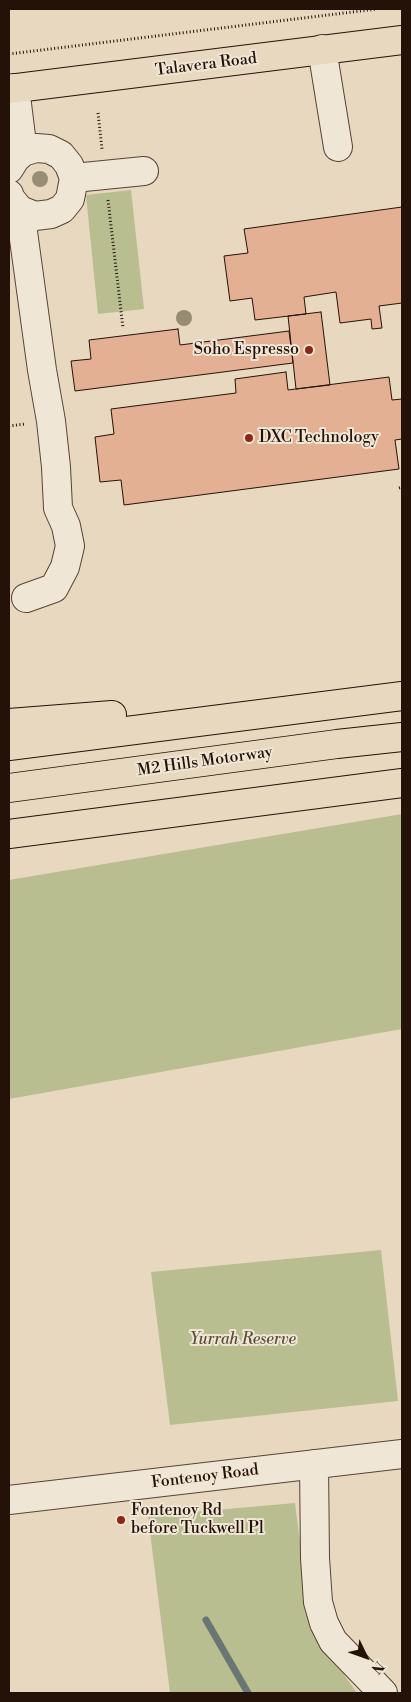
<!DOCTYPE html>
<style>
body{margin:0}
#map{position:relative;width:411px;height:1702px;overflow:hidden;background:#e8d8bf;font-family:"Libre Bodoni",serif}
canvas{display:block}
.frame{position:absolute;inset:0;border:10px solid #241209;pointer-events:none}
.north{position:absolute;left:341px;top:1632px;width:50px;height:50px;-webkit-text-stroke:4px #f0e6d5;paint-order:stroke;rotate:132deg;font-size:14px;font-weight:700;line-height:20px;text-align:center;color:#241209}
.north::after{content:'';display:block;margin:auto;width:18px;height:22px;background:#241209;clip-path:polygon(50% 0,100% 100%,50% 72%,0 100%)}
</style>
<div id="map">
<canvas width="411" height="1702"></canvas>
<div class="frame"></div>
<div class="north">N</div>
</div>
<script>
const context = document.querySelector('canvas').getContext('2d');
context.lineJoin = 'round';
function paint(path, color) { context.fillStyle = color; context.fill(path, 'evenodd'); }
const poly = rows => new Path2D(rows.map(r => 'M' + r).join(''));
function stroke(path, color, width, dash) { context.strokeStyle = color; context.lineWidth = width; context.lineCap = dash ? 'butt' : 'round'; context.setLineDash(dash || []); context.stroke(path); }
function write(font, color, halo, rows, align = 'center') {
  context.font = font + ' "Libre Bodoni",serif'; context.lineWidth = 4; context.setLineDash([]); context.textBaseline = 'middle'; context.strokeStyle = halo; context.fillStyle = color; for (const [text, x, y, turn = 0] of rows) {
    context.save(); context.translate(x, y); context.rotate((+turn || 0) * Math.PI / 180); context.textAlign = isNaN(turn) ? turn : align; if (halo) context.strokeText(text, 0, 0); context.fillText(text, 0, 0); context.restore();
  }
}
paint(poly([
 [131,190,144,309,98,314,86,195],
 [402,814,402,1029,9,1099,9,880],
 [381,1250,398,1401,170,1425,151,1272],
 [295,1503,311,1628,357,1693,170,1693,148,1516]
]), '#b8be90');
stroke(poly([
 [206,1620,248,1693]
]), '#6a7673', 7);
const building = poly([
 [402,207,402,303,379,306,382,328,372,329,371,319,340,323,336,292,304,297,306,314,255,320,252,298,230,301,224,256,248,253,244,229,402,207],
 [321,312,330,385,296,389,288,316,321,312],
 [178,329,180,345,289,331,293,363,75,391,71,361,91,359,89,340,178,329],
 [286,372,288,390,389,377,392,400,402,399,402,439,395,440,399,469,124,505,121,480,100,482,95,437,114,434,111,409,236,393,235,379,286,372]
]);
paint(building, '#e3b094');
stroke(building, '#241209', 1);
const minor = poly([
 [322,49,338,147],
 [15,88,23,152],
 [9,169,16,158,23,152,36,148,49,149,61,155,69,165,74,178,70,199,62,209,51,214,35,216,20,210,10,198,9,194],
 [74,178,144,171],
 [20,210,42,370,51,421,56,467,58,508,66,526,70,546,65,567,54,588,26,598],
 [314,1464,315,1558,318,1602,324,1623,333,1641,383,1693],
 [9,1500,402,1454]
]);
const major = poly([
 [9,89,402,40]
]);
const highway = poly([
 [9,723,112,715],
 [9,746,402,696],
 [9,788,337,744,402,737],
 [9,834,402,783]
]);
stroke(minor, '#554436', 30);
stroke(major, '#241209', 30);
stroke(highway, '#241209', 30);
stroke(poly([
 [9,54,377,9],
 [98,113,102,149],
 [108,200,123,328],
 [9,426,25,424],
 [399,488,402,487]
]), '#241209', 3, [1, 2.5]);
stroke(minor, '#f0e6d5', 28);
stroke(major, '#e8d8bf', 28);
stroke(highway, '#e8d8bf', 28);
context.fillStyle = '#998c75';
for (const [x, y] of [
 [40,179],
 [184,318]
]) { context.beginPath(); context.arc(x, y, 8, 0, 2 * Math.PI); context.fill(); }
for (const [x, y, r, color] of [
 [309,350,5,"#8f2418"],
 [249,438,5,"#8f2418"],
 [121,1520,5,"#8f2418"]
]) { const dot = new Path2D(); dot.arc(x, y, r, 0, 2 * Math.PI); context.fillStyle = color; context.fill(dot); stroke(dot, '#f0e6d5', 2); }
write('16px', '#241209', '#f0e6d5', [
 ["Talavera Road",206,65,-7],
 ["M2 Hills Motorway",205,762,-8],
 ["Fontenoy Road",205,1477,-7]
]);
write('16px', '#241209', '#f0e6d5', [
 ["Soho Espresso",299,350,"right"],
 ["DXC Technology",259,438],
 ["Fontenoy Rd",131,1511],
 ["before Tuckwell Pl",131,1529]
], 'left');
write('italic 16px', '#584e38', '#f0e6d5', [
 ["Yurrah Reserve",243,1340]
]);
</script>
